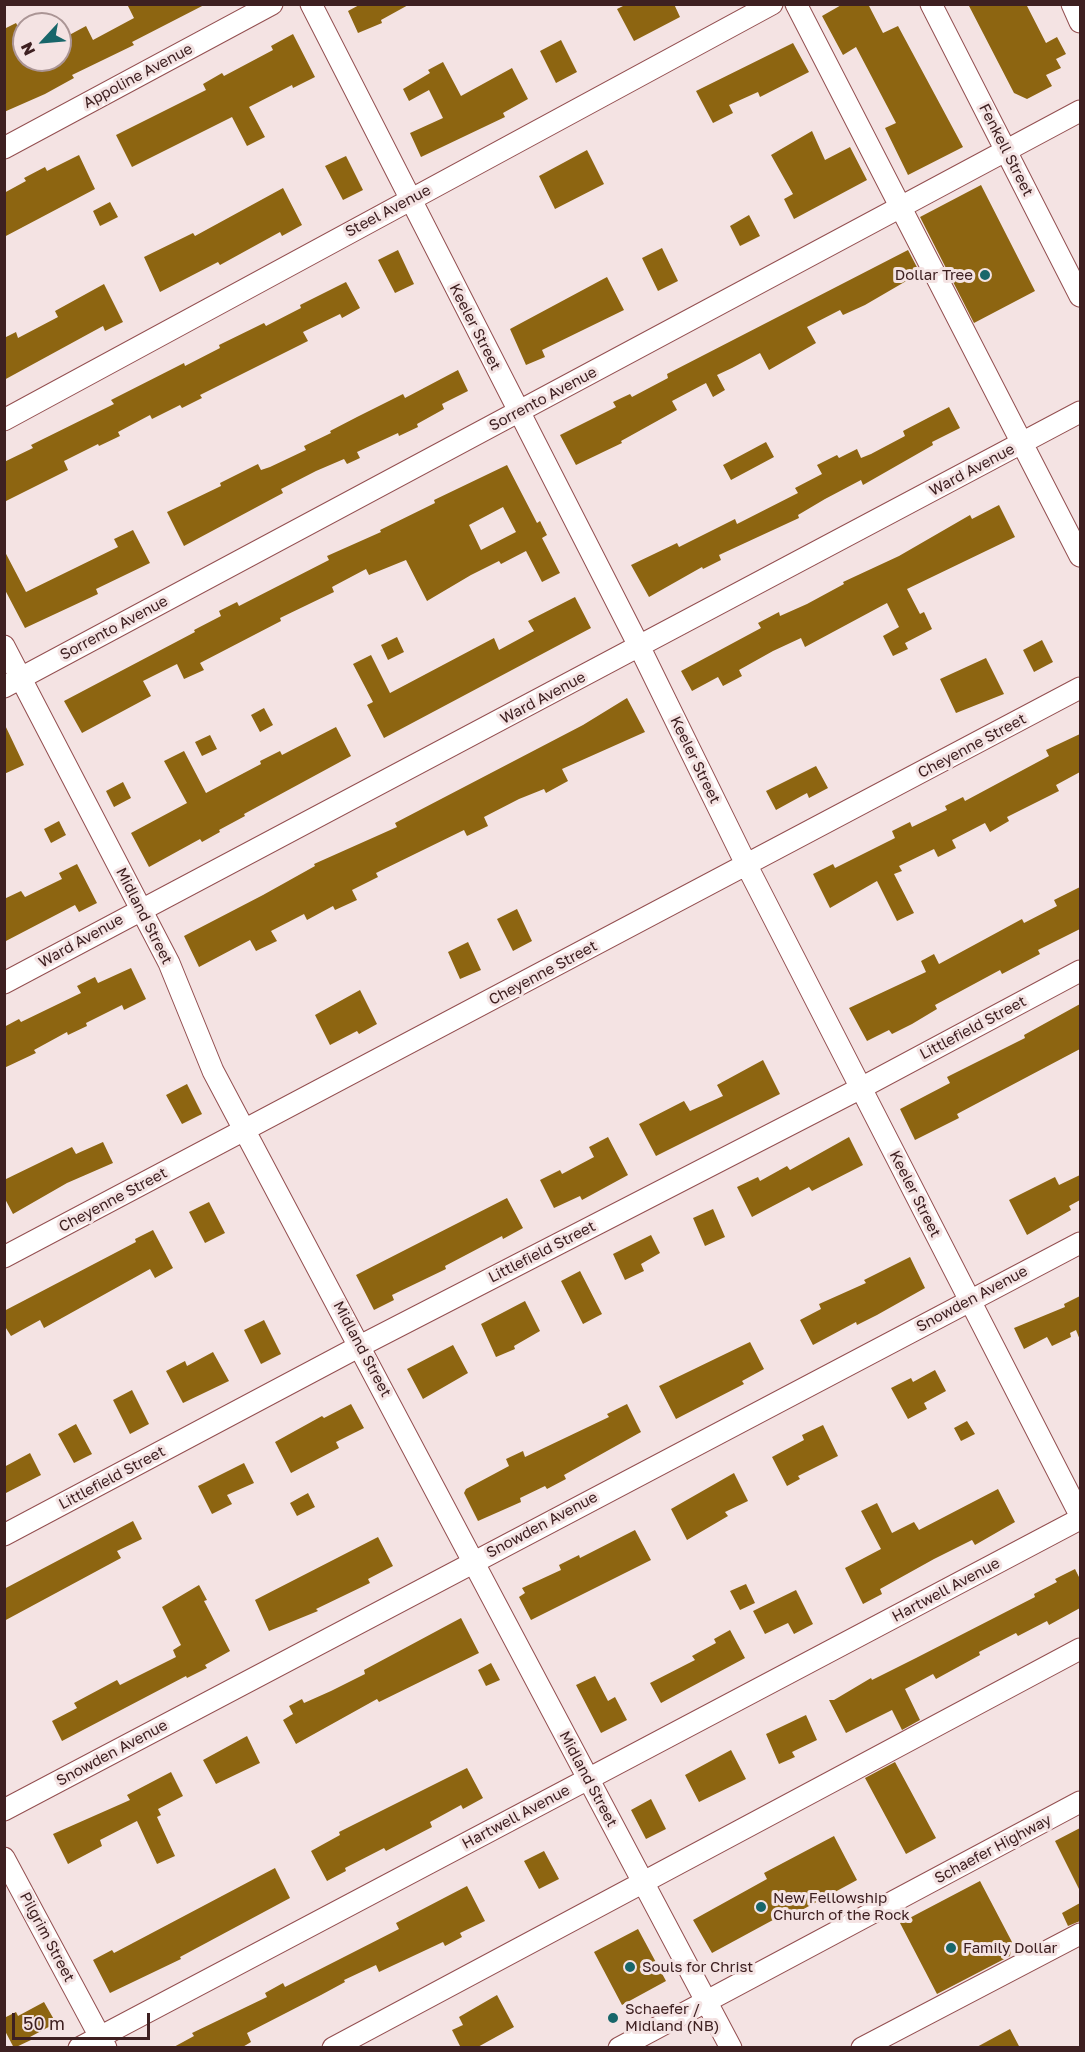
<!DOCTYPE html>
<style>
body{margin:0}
#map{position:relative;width:1085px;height:2052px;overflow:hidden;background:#f4e3e3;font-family:"Golos Text",sans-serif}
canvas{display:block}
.frame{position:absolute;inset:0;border:6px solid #3e2021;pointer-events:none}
.north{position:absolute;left:12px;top:12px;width:60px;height:60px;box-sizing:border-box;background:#f4e3e3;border:2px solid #ab9595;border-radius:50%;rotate:244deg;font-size:16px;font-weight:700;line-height:24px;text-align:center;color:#3e2021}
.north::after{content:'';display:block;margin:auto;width:21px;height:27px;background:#18666a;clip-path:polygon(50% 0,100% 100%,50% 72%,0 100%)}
.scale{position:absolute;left:12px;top:2013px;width:138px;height:27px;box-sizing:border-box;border:3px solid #3e2021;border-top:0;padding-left:8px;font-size:18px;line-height:21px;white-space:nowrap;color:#3e2021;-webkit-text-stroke:4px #f4e3e3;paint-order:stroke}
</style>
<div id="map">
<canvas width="1085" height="2052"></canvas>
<div class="frame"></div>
<div class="north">N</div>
<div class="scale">50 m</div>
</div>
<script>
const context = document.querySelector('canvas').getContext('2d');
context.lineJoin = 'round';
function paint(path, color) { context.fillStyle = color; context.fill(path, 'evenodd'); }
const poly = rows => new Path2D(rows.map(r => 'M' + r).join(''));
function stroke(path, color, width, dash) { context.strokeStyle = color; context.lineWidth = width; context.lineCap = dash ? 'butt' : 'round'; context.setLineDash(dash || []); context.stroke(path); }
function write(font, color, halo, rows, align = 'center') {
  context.font = font + ' "Golos Text",sans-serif'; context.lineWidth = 6; context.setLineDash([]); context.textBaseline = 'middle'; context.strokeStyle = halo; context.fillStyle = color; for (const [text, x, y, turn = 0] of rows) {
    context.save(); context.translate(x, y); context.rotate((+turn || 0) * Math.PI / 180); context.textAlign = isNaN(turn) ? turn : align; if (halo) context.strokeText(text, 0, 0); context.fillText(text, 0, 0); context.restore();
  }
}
paint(poly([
 [127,4,206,4,132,42,134,45,72,75,74,78,45,94,4,112,4,29,16,23,24,38,24,60,60,60,60,40,86,26,93,40,134,18],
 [361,4,410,4,381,20,382,23,358,33,348,11],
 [627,4,674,4,680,17,634,41,617,9],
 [843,4,868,4,883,33,898,26,963,147,908,175,885,128,896,123,856,47,843,55,822,16],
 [968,4,1026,4,1046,43,1057,37,1066,54,1056,59,1061,68,1046,75,1052,86,1027,99,1014,93],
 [293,34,315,77,293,88,292,85,249,107,265,137,247,146,232,117,132,167,116,135,206,90,203,84,222,73,224,76,273,50,271,46],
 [561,40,577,72,556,83,540,51],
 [793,43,809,72,760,97,758,92,729,105,733,113,713,123,696,91],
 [443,62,461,96,512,68,528,99,503,113,505,117,421,157,410,133,443,118,429,90,409,101,403,89,430,73,428,70],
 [812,131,825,160,850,147,867,180,794,219,784,199,793,194,771,155],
 [587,150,604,184,555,209,539,176],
 [79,155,95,189,4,237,4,193,26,181,24,178,45,167,47,171],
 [346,156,363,190,343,200,325,166],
 [981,185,1035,291,974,323,920,217],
 [283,188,302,225,282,236,280,232,220,265,218,262,160,292,144,257,193,233,195,236],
 [110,202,118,217,100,226,93,211],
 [749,215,760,236,740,246,730,226],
 [662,248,678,281,658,291,642,258],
 [398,250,414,284,395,293,378,260],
 [908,250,920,273,865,305,843,315,840,310,807,327,816,343,769,370,760,353,732,368,717,375,725,390,713,397,706,383,672,401,677,410,621,441,622,443,576,465,560,435,616,407,613,402,630,394,632,397,668,378,667,374],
 [607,277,624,310,542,350,545,357,526,365,510,329],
 [346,282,360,308,342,318,340,314,303,332,308,341,200,395,202,398,182,408,180,405,152,419,150,415,118,432,120,436,99,446,98,444,64,461,68,470,4,502,4,462,33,448,31,445,114,404,111,400,184,363,185,366,220,348,219,345,264,323,266,326,301,308,300,305],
 [104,284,123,322,105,331,103,326,4,380,4,338,16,332,18,338,58,317,55,311],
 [458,370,468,391,442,404,444,409,417,424,418,427,399,436,398,433,357,452,360,458,347,464,344,459,316,471,281,489,283,493,184,546,167,512,221,486,220,483,258,464,261,470,270,467,306,450,304,446,331,433,330,431,357,417,403,394,405,398],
 [949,407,960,428,932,442,933,445,863,485,861,480,825,499,798,515,799,518,719,555,721,560,703,569,702,567,649,597,631,565,677,543,679,547,735,519,737,524,798,493,795,488,822,474,817,465,837,455,839,458,857,449,861,458,871,454,905,436,903,431],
 [766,442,774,457,731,480,723,465],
 [507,465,537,523,540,521,547,535,542,538,560,573,542,582,526,551,501,564,499,561,471,575,427,601,406,560,369,575,366,569,332,587,334,592,280,618,281,621,200,663,204,670,184,679,177,664,143,681,151,696,82,733,64,701,195,632,194,630,221,616,219,611,237,602,239,606,329,560,327,556,381,532,380,530,435,503,434,500],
 [503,507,516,532,481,550,469,525],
 [999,505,1015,537,907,589,920,614,924,612,932,629,905,643,908,649,893,656,883,636,899,627,887,603,805,647,801,638,773,651,739,670,742,676,723,686,718,677,692,691,681,671,761,628,758,623,779,612,780,616,807,604,844,584,843,582,899,556,970,515,972,519],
 [133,530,150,563,96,589,98,594,25,628,4,588,4,550,26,592,118,547,114,539],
 [575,597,591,628,384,738,367,705,373,702,353,664,371,655,390,693,494,638,499,650,534,631,528,621],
 [397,637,404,652,388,660,381,645],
 [1042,640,1053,662,1034,672,1023,650],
 [986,658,1004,694,956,713,940,679],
 [627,698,645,732,562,769,568,781,546,793,544,789,519,799,484,817,488,826,467,836,464,830,376,873,378,877,352,890,357,900,335,910,333,906,307,920,304,914,271,931,277,941,256,951,250,940,199,967,184,936,263,895,315,866,314,864,397,827,395,823,583,725],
 [264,708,273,725,260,732,251,715],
 [4,723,24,765,4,774],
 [336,727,351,756,244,814,245,816,219,830,220,832,202,842,200,839,149,867,131,833,187,803,164,761,184,751,206,793,261,764,260,761,280,751,282,755],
 [1080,734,1080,772,1056,785,1059,791,1007,817,1009,821,990,832,985,823,952,840,956,848,938,857,934,849,899,866,902,871,894,874,914,913,897,921,877,881,830,908,813,874,833,864,835,868,895,838,892,831,910,822,912,827,947,810,945,806,963,797,965,801,1049,756,1046,750],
 [210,735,217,749,202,756,195,742],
 [816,766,828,788,809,798,807,793,776,810,766,791],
 [123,782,131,798,114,807,106,791],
 [59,821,66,835,51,843,44,829],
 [77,864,97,903,79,912,75,905,4,942,4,899,21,891,25,897,62,879,59,873],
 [1080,887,1080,929,1038,950,1040,954,1002,974,1000,970,935,1005,937,1009,912,1024,892,1034,889,1030,867,1041,849,1008,926,972,921,961,934,954,939,964,1022,919,1024,923,1057,906,1054,900],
 [517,909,532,941,513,951,497,919],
 [468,942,481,970,460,979,448,952],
 [131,968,146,999,124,1010,122,1005,86,1023,87,1026,68,1035,67,1032,34,1050,36,1053,4,1068,4,1027,19,1019,21,1022,81,993,77,986,95,977,98,983],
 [360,990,377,1024,359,1034,357,1031,330,1045,315,1015],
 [1080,1004,1080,1049,957,1114,959,1118,915,1140,900,1109,950,1083,947,1077,1025,1038,1024,1035],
 [763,1060,780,1094,656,1156,639,1124,684,1101,690,1111,723,1096,717,1085],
 [187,1084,202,1114,182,1124,166,1095],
 [608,1137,628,1175,582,1200,580,1196,554,1208,540,1180,560,1170,562,1174,594,1157,589,1147],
 [849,1137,863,1165,812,1191,809,1187,752,1217,737,1187,758,1177,760,1181,787,1166,790,1170],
 [103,1142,113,1163,67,1183,13,1214,4,1197,4,1180,72,1147,76,1154],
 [1080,1175,1080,1200,1069,1206,1071,1210,1027,1235,1009,1200,1055,1177,1059,1185],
 [507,1198,523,1228,503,1239,502,1236,445,1266,446,1269,392,1295,394,1300,374,1310,356,1275],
 [209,1202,225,1233,205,1243,189,1212],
 [713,1209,725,1237,705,1246,693,1218],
 [153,1230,173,1268,155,1278,150,1269,44,1328,40,1320,11,1336,4,1325,4,1311,136,1242,135,1239],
 [651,1235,660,1253,641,1264,644,1271,625,1280,613,1254],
 [910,1257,925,1288,877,1315,857,1325,856,1322,813,1345,800,1320,821,1309,819,1304,866,1283,864,1280],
 [580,1271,602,1314,583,1324,561,1281],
 [1080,1296,1080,1340,1076,1330,1070,1333,1071,1337,1052,1346,1047,1337,1024,1349,1014,1328,1065,1307,1064,1304],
 [525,1301,540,1331,514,1346,515,1349,496,1357,481,1324],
 [264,1320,281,1354,261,1364,244,1330],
 [750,1342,764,1369,742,1381,744,1384,676,1419,659,1386],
 [453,1345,468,1373,423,1399,407,1369],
 [213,1352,229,1381,183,1403,166,1371,185,1361,187,1366],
 [935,1370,946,1391,924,1403,927,1409,908,1419,891,1388,911,1378,913,1382],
 [132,1390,149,1424,130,1434,113,1400],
 [351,1404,364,1428,336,1442,339,1448,291,1473,275,1442,322,1416,324,1418],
 [627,1404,641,1432,564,1475,566,1479,547,1489,545,1486,520,1498,521,1502,478,1521,464,1493,466,1489,509,1466,506,1459,523,1451,525,1457,609,1417,607,1414],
 [967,1421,975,1434,961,1441,954,1428],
 [76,1424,92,1454,74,1463,58,1434],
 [823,1425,838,1456,798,1476,800,1479,787,1486,772,1457,804,1440,802,1435],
 [30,1453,41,1475,4,1494,4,1467],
 [244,1463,254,1483,227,1495,232,1504,212,1514,198,1486],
 [734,1473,748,1501,725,1512,728,1516,687,1540,671,1509],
 [998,1489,1015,1522,975,1545,972,1540,934,1559,880,1589,882,1594,863,1604,845,1568,881,1549,861,1511,877,1503,892,1533,914,1522,919,1530],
 [308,1493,315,1507,297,1516,290,1503],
 [133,1521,142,1539,117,1551,121,1558,4,1621,4,1589],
 [635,1530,651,1560,531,1620,519,1597,525,1593,522,1588,561,1570,559,1565,579,1555,580,1558],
 [378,1537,393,1566,368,1579,370,1583,316,1609,318,1611,269,1631,255,1600],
 [1075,1569,1080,1579,1080,1608,1049,1625,1047,1621,1018,1636,1016,1633,979,1652,980,1655,936,1679,933,1674,905,1689,920,1720,902,1730,892,1710,846,1733,829,1700,834,1700,871,1678,872,1680,916,1658,1035,1597,1034,1594,1057,1582,1055,1579],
 [746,1584,755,1603,740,1610,730,1591],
 [199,1585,207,1600,204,1601,230,1651,205,1665,207,1668,187,1678,186,1676,62,1741,52,1721,77,1708,74,1703,117,1680,120,1685,176,1657,173,1650,181,1645,162,1607],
 [796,1590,813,1624,794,1634,788,1623,765,1634,753,1611],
 [461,1618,479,1653,379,1702,377,1699,296,1744,283,1720,293,1714,289,1706,302,1699,304,1703,331,1691,365,1674,364,1670],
 [730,1630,745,1658,661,1703,650,1683,695,1660,692,1656,716,1643,714,1639],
 [491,1663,500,1680,486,1686,478,1670],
 [595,1676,608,1701,615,1697,627,1720,601,1733,576,1685],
 [806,1715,817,1740,792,1752,795,1757,779,1764,766,1734],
 [247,1736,260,1763,216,1784,203,1760],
 [731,1750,746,1779,699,1802,685,1775],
 [895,1762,936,1838,906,1854,865,1778],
 [467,1768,483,1798,463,1809,461,1805,430,1822,432,1827,386,1851,384,1848,345,1868,346,1871,327,1881,311,1851,340,1835,339,1832],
 [171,1772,183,1796,158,1809,161,1815,157,1817,175,1856,157,1864,137,1821,100,1840,102,1846,68,1864,53,1834,130,1800,127,1795],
 [651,1799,666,1829,646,1839,631,1810],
 [1080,1828,1080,1891,1055,1841],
 [834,1836,857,1880,787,1918,784,1914,712,1953,693,1920,767,1879,764,1873],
 [544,1851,559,1879,539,1889,524,1861],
 [275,1868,290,1898,180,1957,181,1959,110,1993,93,1960,112,1950,114,1953],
 [980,1881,1012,1942,1010,1956,937,1994,900,1923],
 [467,1886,485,1921,460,1933,462,1937,445,1946,443,1942,379,1972,376,1965,344,1980,345,1982,321,1995,247,2033,251,2042,241,2048,172,2048,194,2036,192,2033,267,1997,265,1993,283,1983,285,1987,399,1929,396,1923],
 [1080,1903,1080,1921,1068,1926,1062,1913],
 [638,1929,666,1981,622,2005,594,1952],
 [497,1995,514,2027,476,2048,461,2048,452,2030,463,2025,459,2017],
 [44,2002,56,2023,30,2037,31,2040,14,2048,4,2029,4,2018,16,2012,18,2016],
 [1010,2029,1020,2048,975,2048]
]), '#8d6511');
const minor = poly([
 [311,4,640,648,747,866,1080,1515],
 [796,4,1080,556],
 [931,4,1080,296],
 [1072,4,1080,22],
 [4,148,272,4],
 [4,420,772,4],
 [4,646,169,963,213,1071,731,2048],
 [4,687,1080,111],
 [4,983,1080,412],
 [4,1257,1080,688],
 [4,1535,360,1346,861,1088,1080,971],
 [4,1810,1080,1243],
 [4,1858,106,2048],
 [79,2048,1080,1519],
 [333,2048,1080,1649],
 [619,2048,1080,1802],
 [862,2048,1080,1934]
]);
stroke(minor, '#934f50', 23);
stroke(minor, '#fff', 21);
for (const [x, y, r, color] of [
 [985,275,6,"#18666a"],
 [761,1907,6,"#18666a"],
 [951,1948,6,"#18666a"],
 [630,1967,6,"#18666a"],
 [613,2018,6,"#18666a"]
]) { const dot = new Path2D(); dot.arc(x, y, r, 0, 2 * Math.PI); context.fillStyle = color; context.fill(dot); stroke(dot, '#f4e3e3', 2); }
write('15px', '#3e2021', '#f4e3e3', [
 ["Appoline Avenue",138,76,-28],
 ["Fenkell Street",1006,150,63],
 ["Steel Avenue",388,211,-28],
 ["Keeler Street",475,327,63],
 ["Sorrento Avenue",543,399,-28],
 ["Ward Avenue",972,470,-28],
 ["Sorrento Avenue",114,628,-28],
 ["Ward Avenue",543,698,-28],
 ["Cheyenne Street",972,746,-28],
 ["Keeler Street",695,760,64],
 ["Midland Street",144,916,63],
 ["Ward Avenue",81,941,-29],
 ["Cheyenne Street",543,973,-28],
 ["Littlefield Street",973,1028,-28],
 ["Keeler Street",915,1194,63],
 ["Cheyenne Street",113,1200,-28],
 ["Littlefield Street",542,1252,-27],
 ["Snowden Avenue",972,1299,-28],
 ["Midland Street",362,1349,62],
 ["Littlefield Street",112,1478,-28],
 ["Snowden Avenue",542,1525,-28],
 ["Hartwell Avenue",946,1590,-28],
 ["Snowden Avenue",112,1753,-28],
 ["Midland Street",588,1779,62],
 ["Hartwell Avenue",516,1817,-28],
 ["Schaefer Highway",993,1849,-28],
 ["Pilgrim Street",47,1937,62]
]);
write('15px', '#3e2021', '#f4e3e3', [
 ["Dollar Tree",973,275,"right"],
 ["New Fellowship",773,1898],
 ["Church of the Rock",773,1915],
 ["Family Dollar",963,1948],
 ["Souls for Christ",642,1967],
 ["Schaefer /",625,2009],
 ["Midland (NB)",625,2026]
], 'left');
</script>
